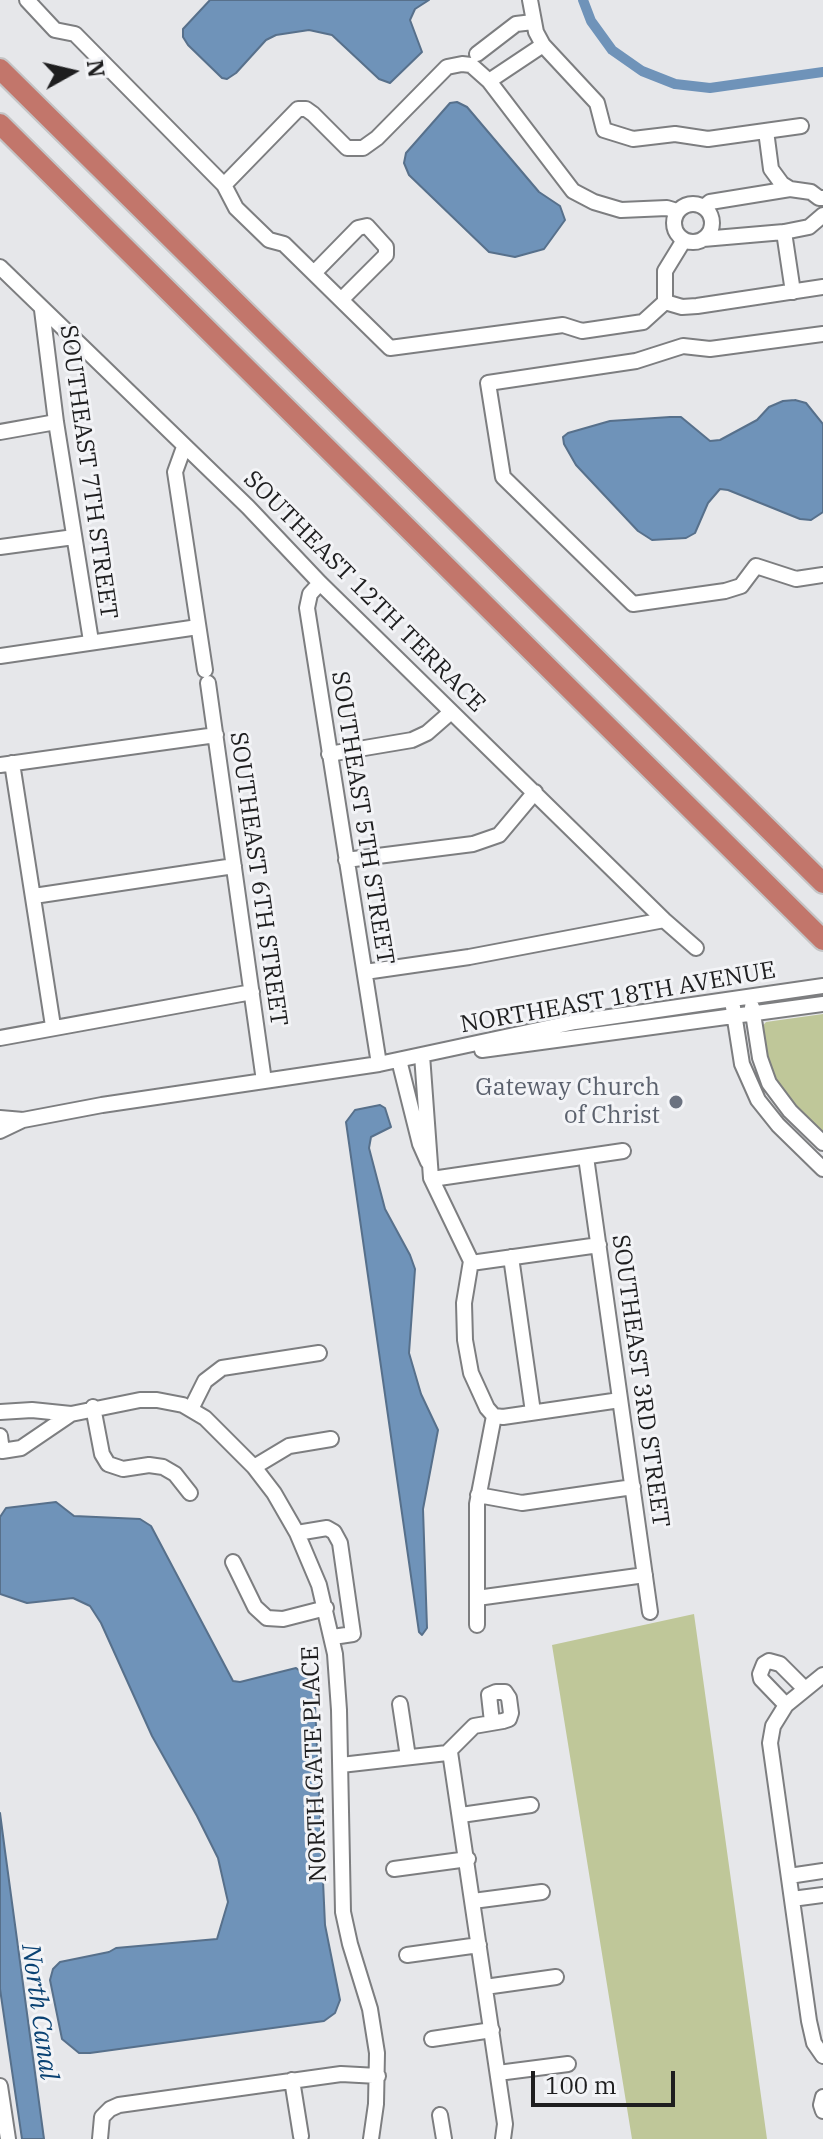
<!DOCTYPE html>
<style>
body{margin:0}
#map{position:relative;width:823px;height:2139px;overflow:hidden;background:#e6e7ea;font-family:"IBM Plex Serif",serif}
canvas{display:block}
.north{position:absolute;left:32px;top:32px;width:80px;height:80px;-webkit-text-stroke:6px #f3f4f7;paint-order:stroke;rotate:82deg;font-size:22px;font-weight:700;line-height:32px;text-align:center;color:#1e1e1f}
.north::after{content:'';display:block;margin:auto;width:28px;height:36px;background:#1e1e1f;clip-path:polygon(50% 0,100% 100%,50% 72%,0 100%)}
.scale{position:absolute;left:531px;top:2071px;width:144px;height:36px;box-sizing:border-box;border:4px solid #1e1e1f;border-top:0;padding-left:10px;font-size:24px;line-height:28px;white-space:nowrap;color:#1e1e1f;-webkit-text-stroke:6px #f3f4f7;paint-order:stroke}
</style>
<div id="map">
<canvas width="823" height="2139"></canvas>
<div class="north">N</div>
<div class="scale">100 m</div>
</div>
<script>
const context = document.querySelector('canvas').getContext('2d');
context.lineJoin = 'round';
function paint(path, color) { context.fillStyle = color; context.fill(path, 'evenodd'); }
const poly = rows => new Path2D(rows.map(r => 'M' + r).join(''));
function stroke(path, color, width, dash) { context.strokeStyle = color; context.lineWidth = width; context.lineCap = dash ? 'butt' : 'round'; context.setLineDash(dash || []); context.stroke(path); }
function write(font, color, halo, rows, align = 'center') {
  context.font = font + ' "IBM Plex Serif",serif'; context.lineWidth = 6; context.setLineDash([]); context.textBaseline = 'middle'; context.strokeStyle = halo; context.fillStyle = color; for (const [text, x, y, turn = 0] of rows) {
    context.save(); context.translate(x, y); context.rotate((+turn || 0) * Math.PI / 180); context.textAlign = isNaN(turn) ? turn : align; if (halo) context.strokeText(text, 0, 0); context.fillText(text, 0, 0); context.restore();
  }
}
paint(poly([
 [823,1014,823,1136,777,1085,766,1060,761,1028,766,1022],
 [694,1614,767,2139,632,2139,552,1645]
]), '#bfc799');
const water = poly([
 [210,0,429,0,415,9,410,20,422,52,390,83,379,79,332,35,309,30,276,35,266,40,236,73,227,79,222,78,188,45,183,37,183,29,210,0],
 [457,102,467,107,539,192,560,206,565,220,544,249,515,257,489,252,409,175,404,163,406,153,450,103,457,102],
 [795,400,806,403,823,424,823,512,811,520,800,519,728,490,720,489,708,503,695,533,686,538,652,540,638,531,576,465,564,444,563,437,568,433,610,421,670,417,681,417,710,441,720,440,757,420,769,407,783,401,795,400],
 [380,1105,385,1108,391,1127,371,1137,369,1148,385,1209,410,1255,415,1269,409,1353,421,1394,438,1430,423,1509,427,1628,422,1635,419,1632,346,1122,355,1110,380,1105],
 [56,1502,74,1516,140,1519,151,1526,233,1681,240,1682,296,1668,314,1682,325,1925,340,2000,335,2013,324,2021,90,2053,79,2053,62,2039,50,1980,53,1969,60,1962,109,1952,116,1948,217,1939,228,1902,218,1858,197,1816,152,1736,101,1623,90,1606,73,1598,27,1603,0,1594,0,1517,6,1508,56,1502],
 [0,1813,5,1851,44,2139,22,2139,0,1989,0,1813]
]);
paint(water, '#6f93b9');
stroke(water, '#57708b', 2);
stroke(poly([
 [583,0,591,21,612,50,642,71,675,84,710,88,823,72]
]), '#6f93b9', 10);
const minor = poly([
 [27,0,55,30,75,34,224,185,236,208,269,240,284,244,390,348,563,325,582,331,643,322,665,302,665,271,684,240],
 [530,0,536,32,543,45,597,103,604,130,633,139,675,134,708,139,801,126],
 [477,54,516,24,533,22],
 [489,81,543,45],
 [766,131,771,169,782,184,790,189],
 [224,185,298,109,306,109,313,114,347,148,363,148,377,138,447,67,462,64,471,65,489,81,573,191,594,202,621,210,667,208,677,211],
 '674 223a19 19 0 1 1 38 0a19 19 0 1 1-38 0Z',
 [704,207,710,202,790,189,811,192,819,198,823,198],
 [784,232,793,292],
 [703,239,784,232,809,227,823,215],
 [0,267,248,507,320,583,664,920,696,948],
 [314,273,358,228,367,226,386,247,386,255,342,299],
 [665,302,682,307,697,306,823,287],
 [42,310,56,422,91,641],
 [823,334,710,349,683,346,636,361,488,383,503,477,633,604,725,591,741,586,756,566,796,579,823,575],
 [0,432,56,422],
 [184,447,175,472,205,670],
 [0,547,74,537],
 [320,583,310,594,307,608,379,1064],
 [0,656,198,627],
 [208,683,264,1081],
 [329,754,412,740,427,733,451,712],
 [12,763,53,1026],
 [0,765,216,735],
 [346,860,473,844,499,835,535,792],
 [34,896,234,866],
 [365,972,469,957,664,920],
 [733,1007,742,1064,758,1100,778,1125,823,1169],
 [752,1007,760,1058,769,1083,790,1111,823,1143],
 [0,1038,252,992],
 [482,1050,823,1004],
 [422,1055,431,1178,471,1261,464,1303,465,1340,471,1373,487,1408,494,1416],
 [399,1060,420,1144,428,1162],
 [0,1118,23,1120],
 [0,1131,23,1120,102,1105,379,1064,575,1022,823,986],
 [586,1157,650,1612],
 [432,1179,623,1151],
 [511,1257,533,1412],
 [471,1263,599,1245],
 [93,1407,102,1454,108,1464,123,1469,149,1465,163,1467,175,1474,190,1493],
 [191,1409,205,1381,222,1368,319,1353],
 [0,1412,32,1410,71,1414,140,1400,157,1400,183,1405,205,1418,254,1467,274,1493,297,1533,319,1585,335,1654,339,1710,343,1912,350,1944,370,2009,377,2053,376,2104,371,2139],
 [494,1416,503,1417,620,1400],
 [0,1436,2,1451,21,1448,71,1414],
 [254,1467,289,1446,331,1439],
 [478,1495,522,1503,633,1487],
 [297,1533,327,1528,334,1532,340,1543,353,1634,333,1637],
 [233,1562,255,1607,267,1618,283,1619,326,1608],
 [477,1598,645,1575],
 [477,1625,477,1504,494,1416],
 [823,1675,786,1705,773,1726,770,1743,809,2021,814,2043,823,2056],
 [400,1704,408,1757],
 [786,1705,761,1679,760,1674,764,1664,769,1661,780,1664,804,1688],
 [450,1752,505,2124,503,2139],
 [341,1765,447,1753,474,1726,503,1721,509,1719,511,1713,509,1698,505,1692,496,1692,489,1695,492,1722],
 [461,1815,531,1805],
 [394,1869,468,1859],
 [789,1876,823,1871],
 [792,1899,823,1895],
 [473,1901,542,1892],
 [407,1955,479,1945],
 [485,1987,556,1977],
 [432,2039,492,2030],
 [498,2073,568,2064],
 [292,2080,301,2136],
 [0,2086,8,2139],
 [823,2097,821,2105,823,2111],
 [440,2115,444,2139],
 [100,2139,102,2117,110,2109,119,2105,341,2074,378,2076]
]);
const highway = poly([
 [0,69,823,883],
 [0,124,823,940]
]);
stroke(minor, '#7d7e80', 18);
stroke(highway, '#c4c4c5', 24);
stroke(minor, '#fff', 14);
stroke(highway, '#c2766b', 20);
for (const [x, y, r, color] of [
 [676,1102,8,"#6b7280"]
]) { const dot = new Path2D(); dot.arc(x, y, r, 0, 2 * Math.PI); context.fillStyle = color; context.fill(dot); stroke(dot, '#f3f4f7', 3); }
write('24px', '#1e1e1f', '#f3f4f7', [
 ["SOUTHEAST 7TH STREET",88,472,82],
 ["SOUTHEAST 12TH TERRACE",364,592,45],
 ["SOUTHEAST 5TH STREET",362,818,81],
 ["SOUTHEAST 6TH STREET",258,879,82],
 ["NORTHEAST 18TH AVENUE",618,998,-10],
 ["SOUTHEAST 3RD STREET",640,1381,82],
 ["NORTH GATE PLACE",315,1764,-92]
]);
write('24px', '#5b616d', '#f3f4f7', [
 ["Gateway Church",660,1088],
 ["of Christ",660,1116]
], 'right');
write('italic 26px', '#0a4273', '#f3f4f7', [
 ["North Canal",39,2012,82]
]);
</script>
